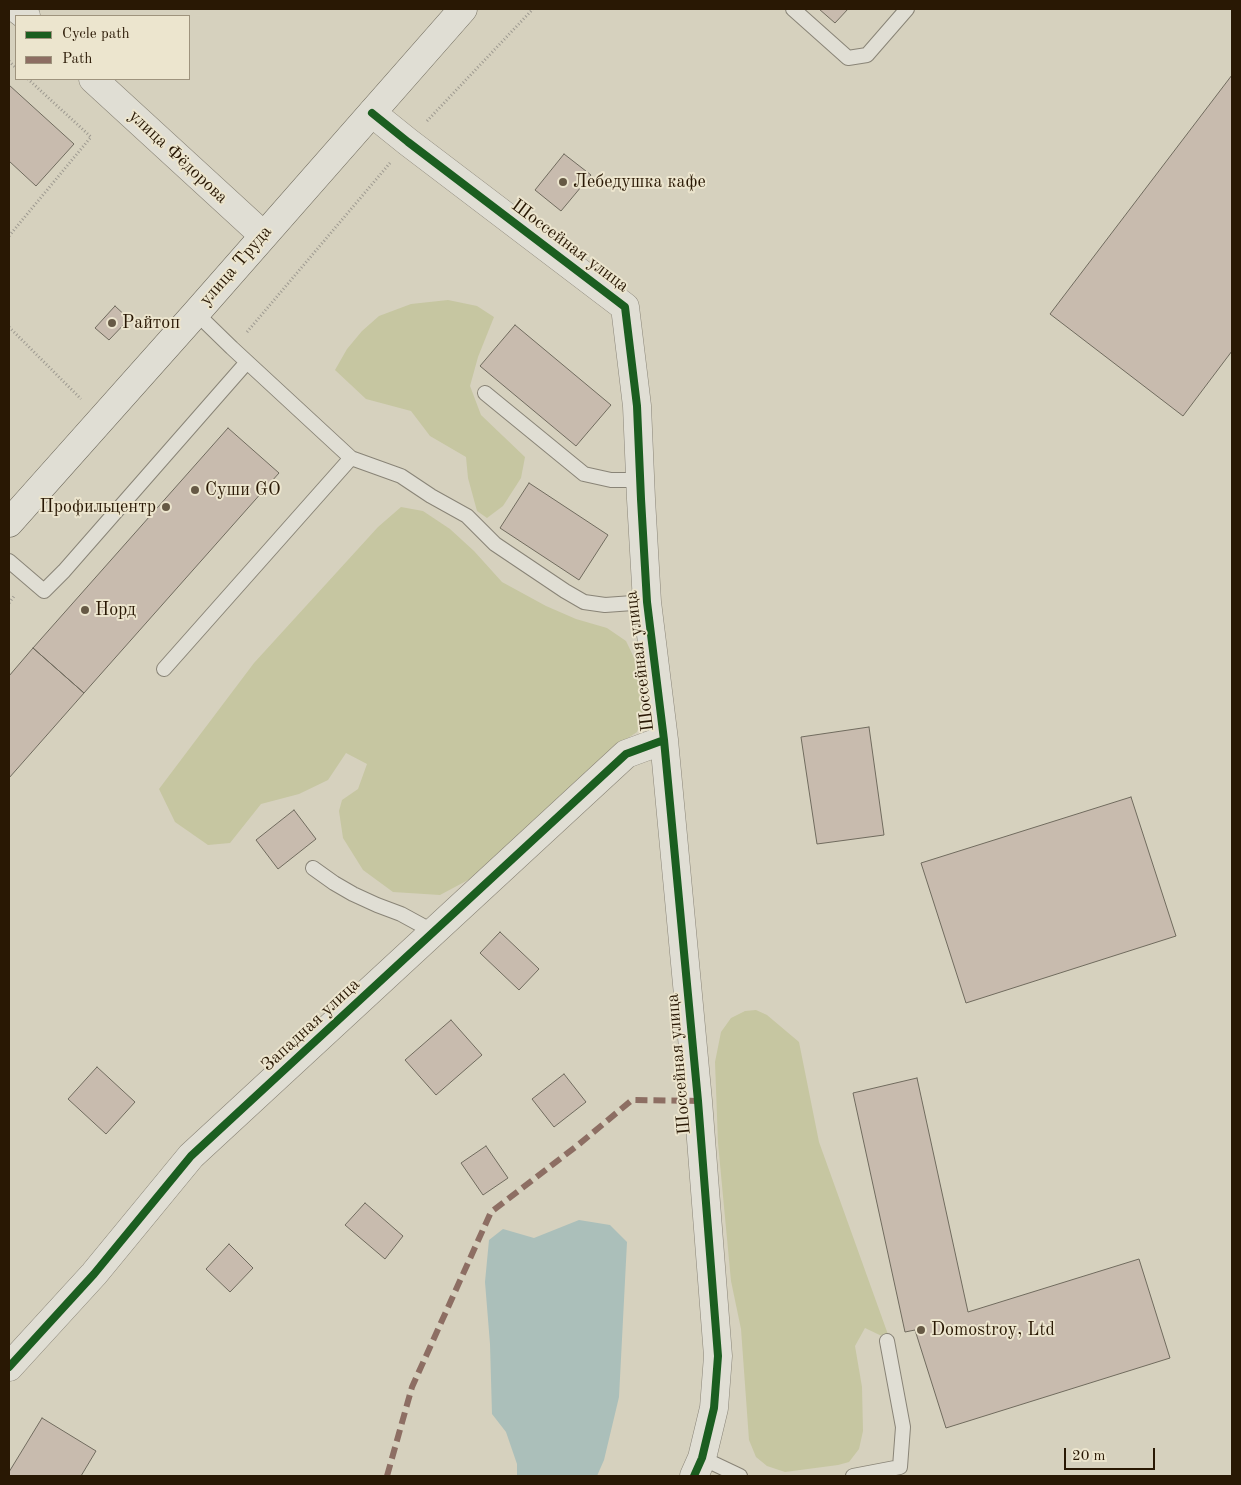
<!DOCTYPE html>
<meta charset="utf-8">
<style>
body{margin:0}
#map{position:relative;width:1241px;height:1485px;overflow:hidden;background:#d6d1be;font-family:"Old Standard TT",serif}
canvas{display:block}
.frame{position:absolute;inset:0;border:10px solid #291804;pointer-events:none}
.legend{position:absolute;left:15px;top:15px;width:175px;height:65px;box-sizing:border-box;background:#ece5ce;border:1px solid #9e937d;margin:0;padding:6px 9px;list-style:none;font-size:15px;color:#291804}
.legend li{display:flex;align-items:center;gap:10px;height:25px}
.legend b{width:25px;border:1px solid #9e937d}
.scale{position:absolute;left:1064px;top:1448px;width:91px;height:22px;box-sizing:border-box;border:2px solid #291804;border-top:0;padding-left:6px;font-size:15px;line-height:18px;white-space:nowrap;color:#291804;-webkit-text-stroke:4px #ece5ce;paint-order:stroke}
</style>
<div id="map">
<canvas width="1241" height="1485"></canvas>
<div class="frame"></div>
<ul class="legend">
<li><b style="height:6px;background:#1b5e20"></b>Cycle path</li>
<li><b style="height:6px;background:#8d6e63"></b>Path</li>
</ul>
<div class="scale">20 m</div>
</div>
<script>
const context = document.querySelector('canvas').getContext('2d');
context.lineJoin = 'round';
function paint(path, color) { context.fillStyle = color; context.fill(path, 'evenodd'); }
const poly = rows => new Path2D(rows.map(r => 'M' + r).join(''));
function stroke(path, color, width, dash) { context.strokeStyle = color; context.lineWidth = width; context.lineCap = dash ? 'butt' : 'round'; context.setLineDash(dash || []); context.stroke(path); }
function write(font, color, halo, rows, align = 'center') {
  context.font = font + ' "Old Standard TT",serif'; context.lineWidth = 4; context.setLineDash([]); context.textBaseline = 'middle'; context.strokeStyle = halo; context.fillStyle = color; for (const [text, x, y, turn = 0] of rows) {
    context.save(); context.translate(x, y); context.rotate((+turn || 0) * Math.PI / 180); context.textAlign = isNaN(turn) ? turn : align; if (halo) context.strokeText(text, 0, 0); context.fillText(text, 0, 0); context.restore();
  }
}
paint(poly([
 [448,300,477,306,494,317,478,357,470,386,481,415,525,457,521,478,503,506,487,518,477,511,468,478,466,457,430,436,411,411,366,399,335,370,347,349,362,331,379,316,411,304],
 [401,507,423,511,450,529,474,551,502,582,546,606,576,619,607,628,626,641,638,666,644,712,637,732,622,742,483,872,440,895,393,892,363,870,343,838,339,811,342,800,358,789,367,764,346,753,328,780,299,794,261,804,230,843,208,845,175,822,159,789,254,663,378,527],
 [756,1010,767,1015,799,1042,819,1142,890,1340,865,1328,855,1346,862,1387,863,1431,859,1449,849,1462,838,1465,785,1472,767,1466,756,1457,749,1440,741,1329,731,1281,718,1143,715,1062,721,1032,731,1018,745,1011]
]), '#c6c6a1');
paint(poly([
 [579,1220,610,1225,627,1242,619,1397,604,1460,597,1476,517,1476,517,1464,506,1432,492,1414,490,1344,485,1282,489,1240,503,1229,534,1238]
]), '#abbfba');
const building = poly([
 [819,9,848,9,835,23,819,9],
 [1232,75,1232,351,1183,416,1050,314,1232,75],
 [9,85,74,144,36,186,9,161,9,85],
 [564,154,591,175,561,211,535,190,564,154],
 [115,306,129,319,109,340,95,328,115,306],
 [515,325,611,405,576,446,480,366,515,325],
 [228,428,279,473,84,693,33,648,228,428],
 [529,483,608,535,579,580,500,528,529,483],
 [33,648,84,693,9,778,9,676,33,648],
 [869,727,884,835,817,844,801,737,869,727],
 [1131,797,1176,936,966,1003,921,863,1131,797],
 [294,810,316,839,278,869,256,840,294,810],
 [500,932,539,969,519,990,480,953,500,932],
 [451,1020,482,1055,436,1095,405,1060,451,1020],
 [97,1067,135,1102,106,1134,68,1099,97,1067],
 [564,1074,586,1102,554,1127,532,1099,564,1074],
 [917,1078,968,1312,1139,1259,1170,1358,946,1428,915,1330,905,1332,853,1093,917,1078],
 [486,1146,508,1178,483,1195,461,1163,486,1146],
 [365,1203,403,1236,385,1259,345,1225,365,1203],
 [229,1244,253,1268,230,1292,206,1269,229,1244],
 [42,1418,96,1451,81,1476,11,1476,9,1475,9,1472,42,1418]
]);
paint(building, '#c8bbae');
stroke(building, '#706b5e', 1);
const lane = poly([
 [793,9,848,58,867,55,907,9],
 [485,393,584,474,611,480,640,480],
 [351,458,401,476,431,496,467,516,495,544,565,591,584,602,605,605,647,602],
 [9,561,44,591,64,571,247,362],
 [164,669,351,458,232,348,196,313],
 [313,868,334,883,353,894,377,905,401,914,434,932],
 [702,1458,740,1476],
 [853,1476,900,1467,903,1427,887,1341]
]);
const street = poly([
 [17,9,26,16],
 [93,79,263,235],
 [372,113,408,142,625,307,637,406,641,499,647,602,664,740,698,1101,718,1356,714,1408,702,1458,694,1476],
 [9,1367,94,1274,191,1156,626,754,664,740]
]);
const secondary = poly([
 [9,523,196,313,463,9]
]);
stroke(lane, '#898477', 16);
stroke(street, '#898477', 29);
stroke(secondary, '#706b5e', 29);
stroke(poly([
 [9,61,16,68],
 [427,121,533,9],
 [9,236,91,137,28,79],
 [9,327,81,399],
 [247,332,390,163],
 [9,603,15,595]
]), '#9d9990', 3, [1, 2.5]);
stroke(lane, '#e0ded4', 14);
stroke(street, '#e0ded4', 28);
stroke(secondary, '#e0ded4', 28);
stroke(poly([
 [387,1476,412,1387,491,1212,578,1145,632,1100,698,1101]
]), '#8d6e63', 6, [12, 6]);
stroke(poly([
 [372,113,408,142,625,307,637,406,641,499,647,602,664,740,698,1101,718,1356,714,1408,702,1458,694,1476],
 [9,1367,94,1274,191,1156,626,754,664,740]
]), '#1b5e20', 8);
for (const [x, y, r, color] of [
 [563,182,5,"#665945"],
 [112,323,5,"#665945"],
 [195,490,5,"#665945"],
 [166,507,5,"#665945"],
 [85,610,5,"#665945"],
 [921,1330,5,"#665945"]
]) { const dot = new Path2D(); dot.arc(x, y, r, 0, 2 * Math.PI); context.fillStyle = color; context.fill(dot); stroke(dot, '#ece5ce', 2); }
write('18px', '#291804', '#ece5ce', [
 ["улица Фёдорова",178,157,43],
 ["Шоссейная улица",570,246,37],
 ["улица Труда",236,266,-49],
 ["Шоссейная улица",640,661,-97],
 ["Западная улица",311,1025,-43],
 ["Шоссейная улица",679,1064,-95]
]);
write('18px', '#291804', '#ece5ce', [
 ["Лебедушка кафе",573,182],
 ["Райтоп",122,323],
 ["Суши GO",205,490],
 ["Профильцентр",156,507,"right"],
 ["Норд",95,610],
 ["Domostroy, Ltd",931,1330]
], 'left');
</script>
